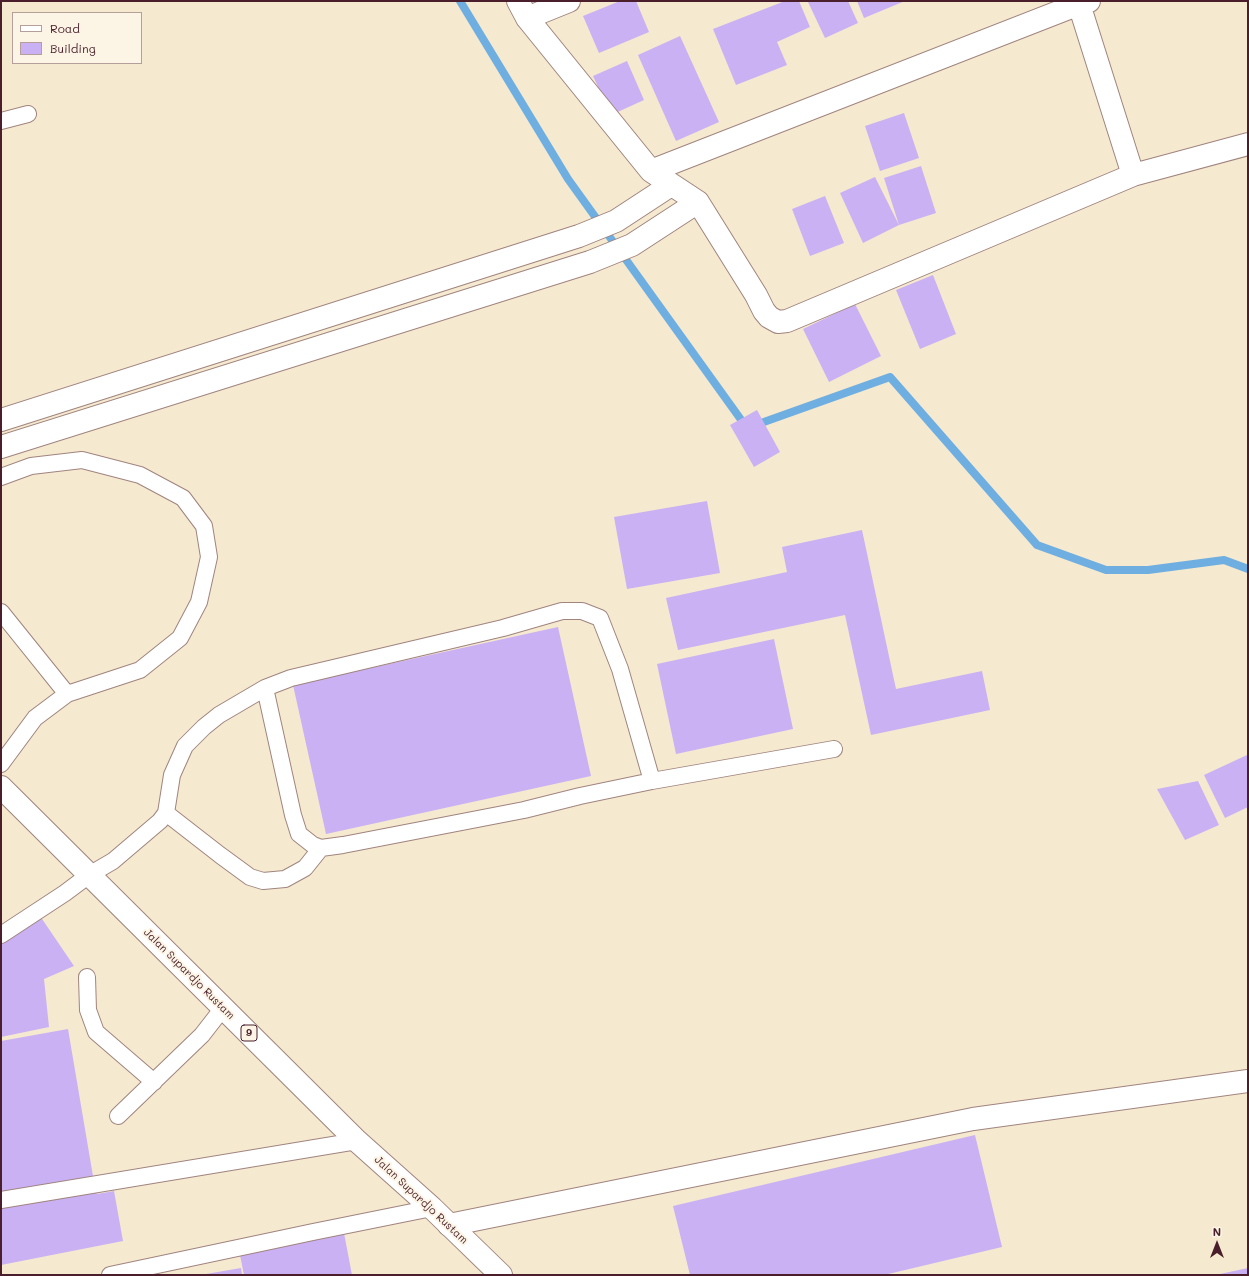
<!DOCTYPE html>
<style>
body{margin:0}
#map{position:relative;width:1249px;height:1276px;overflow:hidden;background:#f5e9d0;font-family:Mali,sans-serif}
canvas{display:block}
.frame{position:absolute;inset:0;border:2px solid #4a1f2b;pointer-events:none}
.legend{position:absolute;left:12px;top:12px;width:130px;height:52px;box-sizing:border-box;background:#fcf5e5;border:1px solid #b59f9b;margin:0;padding:5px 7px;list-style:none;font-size:12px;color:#4a1f2b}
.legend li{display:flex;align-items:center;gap:8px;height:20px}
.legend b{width:20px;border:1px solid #b59f9b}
.north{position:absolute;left:1197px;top:1224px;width:40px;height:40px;-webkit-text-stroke:3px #fcf5e5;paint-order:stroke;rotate:0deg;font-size:11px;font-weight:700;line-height:16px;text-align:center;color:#4a1f2b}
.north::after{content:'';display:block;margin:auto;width:14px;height:18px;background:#4a1f2b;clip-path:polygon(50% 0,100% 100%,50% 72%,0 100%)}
</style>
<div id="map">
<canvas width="1249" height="1276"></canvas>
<div class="frame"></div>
<ul class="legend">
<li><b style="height:5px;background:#fff"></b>Road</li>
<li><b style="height:11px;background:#cab1f4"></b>Building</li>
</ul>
<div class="north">N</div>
</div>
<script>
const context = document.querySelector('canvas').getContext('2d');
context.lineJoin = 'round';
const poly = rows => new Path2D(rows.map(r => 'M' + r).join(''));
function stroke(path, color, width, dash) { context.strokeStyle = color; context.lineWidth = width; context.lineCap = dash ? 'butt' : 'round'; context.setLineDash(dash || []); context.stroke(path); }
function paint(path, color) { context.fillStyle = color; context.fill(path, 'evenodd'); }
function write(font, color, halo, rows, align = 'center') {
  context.font = font + ' Mali,sans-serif'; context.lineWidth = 4; context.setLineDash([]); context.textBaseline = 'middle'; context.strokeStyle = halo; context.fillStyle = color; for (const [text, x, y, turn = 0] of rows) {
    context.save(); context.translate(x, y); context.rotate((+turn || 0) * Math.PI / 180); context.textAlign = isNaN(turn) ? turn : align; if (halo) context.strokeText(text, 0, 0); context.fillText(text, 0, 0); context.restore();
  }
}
stroke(poly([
 [460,1,568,179,747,428,890,377,1037,545,1106,570,1148,570,1224,560,1248,569]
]), '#6eaee1', 8);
paint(poly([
 [620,1,636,1,649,32,599,53,583,16],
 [785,1,799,1,810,27,777,42,787,65,736,85,713,29],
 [811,1,848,1,858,23,825,38,808,2],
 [857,1,905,1,864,18],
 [680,36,719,122,676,141,638,55],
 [627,61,644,100,611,115,593,76],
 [904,113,919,158,880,171,865,126],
 [921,166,936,213,899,225,884,178],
 [875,177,899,225,863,243,840,193],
 [825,196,844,243,810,256,792,209],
 [933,275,956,334,920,349,896,290],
 [855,304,881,356,829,382,803,329],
 [757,410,780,452,754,467,730,425],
 [707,501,720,573,627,589,614,517],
 [862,530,896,689,982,671,990,710,871,735,845,615,678,650,666,598,787,572,782,547],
 [558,627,591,776,326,834,293,685],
 [774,639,793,729,676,754,657,664],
 [1247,755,1248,807,1225,818,1204,775],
 [1198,781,1219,825,1185,840,1157,789],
 [38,913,74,966,44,979,49,1027,1,1037,1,939],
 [68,1029,94,1182,1,1198,1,1041],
 [975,1135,1002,1247,884,1275,690,1275,673,1206],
 [94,1188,97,1194,114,1191,123,1241,1,1265,1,1206],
 [344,1233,352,1275,244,1275,240,1255],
 [241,1268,242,1275,206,1275,206,1274],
 [1248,1268,1248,1275,1220,1275,1220,1274]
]), '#cab1f4');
const lane = poly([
 [1,121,28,114],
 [1,477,31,466,82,460,140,475,183,498,204,526,209,557,199,602,180,638,140,670,67,694,35,718,1,764],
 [1,612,67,694],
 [652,781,834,749],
 [166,813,220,855,250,877,263,881,285,879,305,868,321,848],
 [1,935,65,893,89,875,113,861,160,821,166,813,172,775,185,746,204,727,219,715,265,688,293,815,299,834,313,845,321,848,343,845,524,810,580,796,652,781,620,669,600,618,582,611,562,611,503,628,291,678,265,688],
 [87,977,88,1010,96,1032,154,1082],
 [118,1116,202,1035,223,1008],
 [1,1200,357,1141],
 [110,1275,313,1232,432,1208]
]);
const street = poly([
 [518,1,527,18,651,171,698,202,756,295,764,311,769,317,778,322,787,321,1133,175,1248,144],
 [1078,1,1133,175],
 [527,18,569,1],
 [651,171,1079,4,1089,1],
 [1,420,579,236,616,221,671,185],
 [1,447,590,262,632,245,698,202],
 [449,1225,973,1119,1248,1081]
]);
const highway = poly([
 [1,787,357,1141,432,1208,501,1275]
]);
stroke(lane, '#a0847e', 18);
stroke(street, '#a0847e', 24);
stroke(highway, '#a0847e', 24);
stroke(lane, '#fff', 16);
stroke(street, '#fff', 22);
stroke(highway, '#fff', 22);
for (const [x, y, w] of [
 [249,1033,16]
]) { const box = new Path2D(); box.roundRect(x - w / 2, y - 8, w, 16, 3); context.fillStyle = '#fcf5e5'; context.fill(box); stroke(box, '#4a1f2b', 1); }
write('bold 10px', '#4a1f2b', null, [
 ["9",249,1033]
]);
write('11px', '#4a1f2b', '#fcf5e5', [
 ["Jalan Supardjo Rustam",189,974,45],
 ["Jalan Supardjo Rustam",421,1200,43]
]);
</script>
